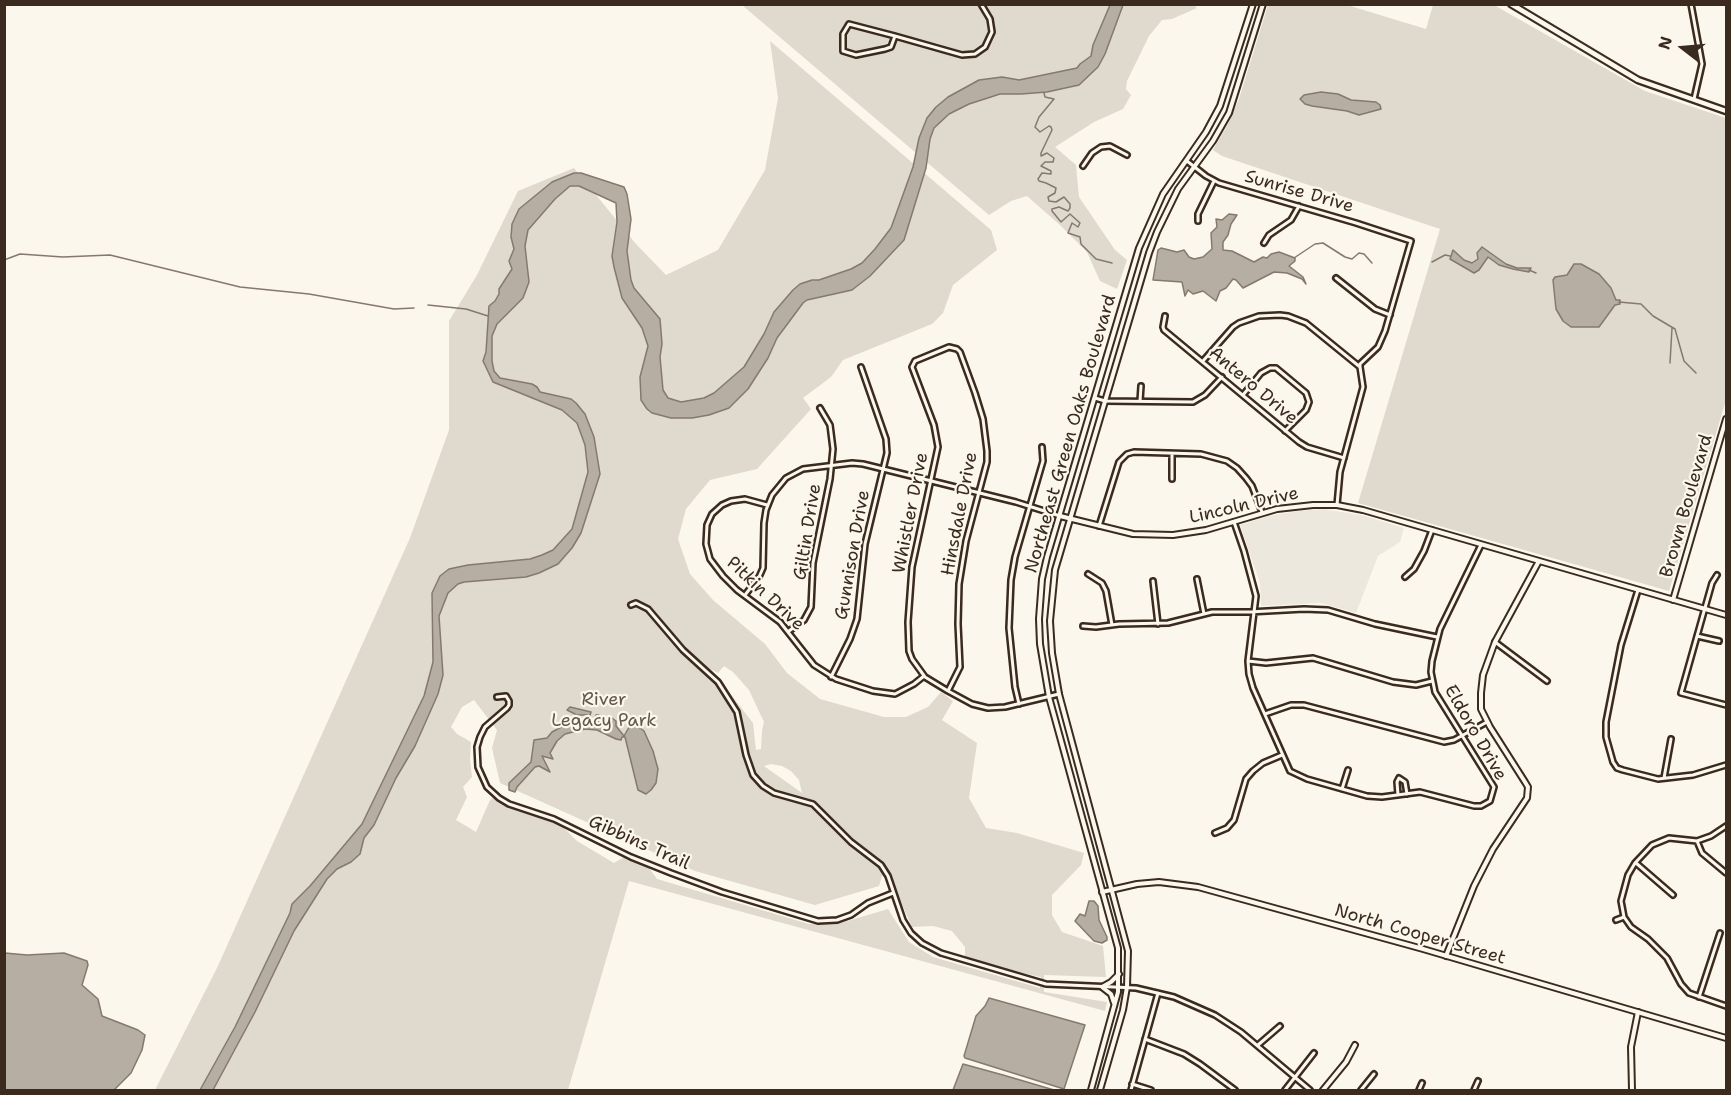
<!DOCTYPE html>
<style>
body{margin:0}
#map{position:relative;width:1731px;height:1095px;overflow:hidden;background:#fbf7ec;font-family:"Shantell Sans",sans-serif}
canvas{display:block}
.frame{position:absolute;inset:0;border:6px solid #3b2a1e;pointer-events:none}
.north{position:absolute;left:1653px;top:18px;width:60px;height:60px;-webkit-text-stroke:4px #fbf7ec;paint-order:stroke;rotate:286deg;font-size:16px;font-weight:700;line-height:24px;text-align:center;color:#3b2a1e}
.north::after{content:'';display:block;margin:auto;width:21px;height:27px;background:#3b2a1e;clip-path:polygon(50% 0,100% 100%,50% 72%,0 100%)}
</style>
<div id="map">
<canvas width="1731" height="1095"></canvas>
<div class="frame"></div>
<div class="north">N</div>
</div>
<script>
const context = document.querySelector('canvas').getContext('2d');
context.lineJoin = 'round';
function paint(path, color) { context.fillStyle = color; context.fill(path, 'evenodd'); }
const poly = rows => new Path2D(rows.map(r => 'M' + r).join(''));
function stroke(path, color, width, dash) { context.strokeStyle = color; context.lineWidth = width; context.lineCap = dash ? 'butt' : 'round'; context.setLineDash(dash || []); context.stroke(path); }
function write(font, color, halo, rows, align = 'center') {
  context.font = font + ' "Shantell Sans",sans-serif'; context.lineWidth = 4.5; context.setLineDash([]); context.textBaseline = 'middle'; context.strokeStyle = halo; context.fillStyle = color; for (const [text, x, y, turn = 0] of rows) {
    context.save(); context.translate(x, y); context.rotate((+turn || 0) * Math.PI / 180); context.textAlign = isNaN(turn) ? turn : align; if (halo) context.strokeText(text, 0, 0); context.fillText(text, 0, 0); context.restore();
  }
}
paint(poly([
 [1324,509,1365,516,1404,528,1400,542,1378,556,1356,613,1321,603,1261,606,1260,583,1240,525,1269,516,1298,511]
]), '#ede8dd');
paint(poly([
 [742,5,1194,5,1197,8,1172,19,1162,20,1149,36,1127,81,1126,89,1131,95,1123,109,1094,122,1055,147,1076,165,1079,197,1115,250,1127,260,1117,289,1100,281,1087,252,1060,225,1027,196,1011,201,989,215],
 [1268,5,1347,5,1426,29,1433,5,1494,5,1645,91,1726,118,1726,400,1669,591,1358,503,1440,229,1222,156,1213,150,1228,124,1239,99],
 [770,41,991,230,997,250,953,285,943,313,932,324,843,360,831,377,803,398,811,409,757,469,710,480,686,509,678,539,690,574,713,600,765,644,787,673,820,699,884,717,906,717,928,707,941,692,953,701,942,720,977,743,969,798,986,828,1017,833,1084,853,1081,865,1052,895,1052,915,1062,932,1103,946,1106,977,1044,975,1044,992,1107,1002,1105,1011,629,881,568,1090,155,1090,217,968,410,538,449,430,449,321,477,275,518,191,574,168,636,244,666,275,718,250,765,170,778,98],
 [724,666,733,672,749,690,764,722,762,731,761,749,756,750,753,723,711,669,718,673],
 [474,700,497,730,492,748,500,783,695,871,815,905,879,886,885,866,912,927,933,926,952,931,965,947,965,956,1002,969,1041,977,1040,988,933,957,909,942,888,909,841,923,809,924,657,879,646,864,624,857,614,863,577,841,562,826,493,798,490,800,476,832,456,820,467,797,463,787,472,777,470,759,471,742,457,734,451,727,462,707],
 [771,764,782,766,791,771,799,780,802,793,764,766]
]), '#dfd9ce');
const water = poly([
 [1110,5,1123,5,1105,54,1098,67,1079,85,1047,92,1021,94,1000,94,969,104,949,114,934,128,930,139,926,168,904,240,870,276,852,290,807,300,803,303,777,338,768,358,748,389,729,408,709,415,692,418,671,418,652,413,647,409,641,400,640,377,648,346,642,328,622,298,614,267,612,256,617,222,616,203,579,186,570,186,555,199,528,230,525,246,529,282,523,298,497,324,492,336,492,361,494,371,500,378,532,384,537,387,540,392,571,399,576,403,585,414,594,437,600,474,581,533,572,548,558,564,539,573,526,577,464,582,458,584,448,593,439,616,443,675,438,694,415,746,396,778,374,825,364,838,360,854,351,862,337,869,327,879,294,931,255,1012,213,1090,200,1090,235,1027,290,913,292,904,310,886,362,824,424,696,433,662,432,593,440,576,449,569,468,565,530,559,542,555,553,550,572,529,588,472,585,445,577,423,562,410,493,382,483,361,486,352,489,306,495,301,499,294,499,289,512,269,509,261,514,249,511,237,512,224,519,209,552,182,574,173,581,173,624,187,627,194,631,219,627,251,631,280,634,288,660,319,662,344,660,357,663,390,668,398,681,402,704,398,714,393,744,367,764,334,774,312,793,290,800,284,812,280,819,280,851,269,862,263,875,249,891,228,913,167,919,138,927,118,936,107,948,97,979,80,1002,77,1019,80,1077,68,1080,64,1091,56,1093,45,1110,5],
 [1321,92,1338,94,1351,100,1376,102,1380,105,1381,109,1359,115,1347,111,1312,106,1305,104,1300,99,1304,95,1321,92],
 [1229,214,1237,215,1231,224,1228,235,1223,242,1223,250,1232,251,1254,262,1263,257,1267,258,1271,254,1279,252,1295,258,1295,261,1289,266,1303,277,1306,284,1302,279,1287,273,1274,272,1243,288,1236,280,1233,279,1226,288,1220,291,1216,301,1203,291,1193,294,1188,290,1185,296,1182,282,1153,280,1158,250,1161,248,1177,252,1184,250,1189,257,1194,259,1203,257,1212,249,1211,233,1217,227,1216,219,1222,220,1229,214],
 [1482,247,1506,264,1517,268,1531,268,1529,272,1513,269,1499,265,1488,257,1479,270,1474,273,1450,259,1453,250,1464,260,1472,263,1478,259,1477,253,1482,247],
 [1574,264,1581,264,1599,274,1611,288,1616,300,1620,300,1620,304,1615,305,1599,327,1571,327,1563,321,1556,309,1553,280,1555,277,1567,275,1574,264],
 [570,707,591,712,589,719,593,721,596,715,599,715,598,721,607,725,609,716,616,721,616,726,624,736,632,722,644,731,653,751,658,769,656,783,651,790,646,794,638,790,625,737,622,737,621,740,616,739,597,730,585,729,565,734,557,741,550,753,553,759,542,756,550,772,539,766,535,767,517,787,515,792,509,790,509,783,531,762,534,740,547,738,552,732,565,725,580,722,585,718,587,719,588,715,577,715,567,710,570,707],
 [1089,901,1094,901,1098,906,1099,920,1107,937,1107,940,1102,943,1094,941,1075,921,1080,914,1085,916,1089,901],
 [5,953,27,955,64,953,87,961,88,965,82,985,98,999,102,1016,138,1030,145,1035,142,1050,131,1073,114,1090,5,1090,5,953],
 [989,998,1085,1025,1064,1089,965,1058,964,1056,976,1016,985,1006,989,998],
 [963,1064,1003,1075,1054,1090,953,1090,963,1064]
]);
paint(water, '#b6aea2');
stroke(water, '#85796d', 1.5);
stroke(poly([
 [1044,93,1045,97,1054,99,1039,117,1035,127,1040,132,1049,126,1051,127,1052,130,1041,153,1041,156,1047,153,1054,158,1053,162,1045,162,1041,166,1051,171,1051,174,1042,173,1038,179,1039,181,1046,183,1056,188,1055,193,1048,197,1049,201,1056,202,1064,197,1070,204,1070,208,1068,211,1059,207,1052,209,1052,211,1061,222,1070,214,1080,223,1078,227,1072,223,1068,233,1080,237,1081,244,1096,259,1112,263],
 [1294,258,1315,244,1323,243,1345,257,1352,259,1359,253,1364,254,1372,263],
 [4,260,20,254,63,257,110,255,240,287,309,294,394,309,414,308],
 [1432,262,1445,255,1450,256],
 [1529,270,1536,273],
 [1619,302,1641,304,1653,316,1675,329,1684,361,1696,373],
 [428,305,466,309,488,316],
 [1670,363,1672,328]
]), '#85796d', 1.5);
const minor = poly([
 [1691,4,1702,64,1694,99],
 [895,36,891,47,885,49,856,55,843,51,843,34,849,24,895,36,962,55,975,54,985,47,992,32,990,19,981,4],
 [1187,161,1206,176,1219,183,1356,223,1411,241,1385,331,1378,347,1360,364,1360,367],
 [1083,166,1092,153,1101,147,1110,146,1127,155],
 [1198,221,1198,214,1214,181],
 [1264,243,1269,235,1291,220,1299,206],
 [1336,278,1375,309,1390,315],
 [1165,316,1163,327,1164,330,1299,442,1307,447,1344,458],
 [1203,361,1233,327,1239,323,1259,316,1280,315,1288,316,1306,323,1360,367,1363,387,1340,472,1337,505],
 [1243,395,1261,373,1270,368,1276,368,1306,393,1309,402,1306,410,1285,431],
 [1095,398,1105,401,1193,402,1205,395,1222,377],
 [1140,401,1141,386],
 [1172,454,1172,479],
 [767,505,745,499,731,501,722,505,712,514,707,525,706,544,710,559,723,576,737,590,780,622,814,665,836,679,873,691,895,694,914,684,924,676],
 [1234,522,1244,551,1256,596,1248,661,1249,674,1253,688,1290,771,1307,779,1367,796,1382,797,1420,792,1474,806,1481,806,1490,801,1494,787,1435,692,1431,672,1432,661,1440,629,1481,545],
 [1099,526,1119,462,1127,454,1134,452,1201,454,1227,461,1237,468,1246,478,1252,486,1262,512],
 [1088,574,1102,583,1106,591,1112,625],
 [1717,575,1712,583,1681,693,1726,705],
 [1405,577,1414,569,1424,551,1432,530],
 [1197,579,1204,614],
 [1153,581,1158,624],
 [1638,590,1621,645,1606,722,1606,737,1613,762,1617,768,1623,770,1658,779,1693,775,1726,765],
 [745,595,759,577,763,568,764,523,766,510,772,495,786,478,803,469,852,463,863,464,1016,502,1060,516],
 [631,605,636,603,648,609,683,650,718,682,737,712,746,755,753,775,763,786,774,793,813,804,851,842,881,865,888,876,903,920,911,933,922,943,941,953,1046,984,1136,988,1174,997,1215,1015,1241,1032,1310,1090],
 [1083,626,1096,627,1119,624,1168,623,1212,612,1249,612,1304,609,1328,610,1375,624,1437,637],
 [789,631,804,620,811,607,813,563,830,479,833,449,830,425,820,408],
 [1697,636,1719,641],
 [1495,642,1547,681],
 [1248,661,1266,663,1313,658,1393,682,1416,685,1432,681],
 [831,677,850,639,857,619,865,544,887,453,886,439,861,367],
 [948,691,960,667,958,624,959,584,966,541,987,462,987,451,983,419,975,393,960,352,957,349,949,347,915,361,912,367,934,425,938,447,912,567,908,622,909,651,912,659,925,677,948,691,972,704,988,708,1005,707,1059,694],
 [497,697,506,696,509,701,509,705,507,708,485,727,480,737,477,747,478,767,487,787,499,798,509,804,554,819,631,857,671,873,722,892,818,921,837,920,851,915,868,903,893,893],
 [1019,704,1015,687,1009,628,1011,580,1015,557,1043,461,1042,447],
 [1265,714,1291,705,1304,705,1444,742,1454,740,1487,722],
 [1664,778,1671,739],
 [1342,789,1348,770],
 [1398,795,1397,782,1399,778,1405,782,1407,794],
 [1726,826,1711,836,1697,841,1669,838,1652,845,1635,863,1628,875,1621,901,1624,917,1631,927,1648,939,1667,958,1681,984,1689,993,1726,1006],
 [1215,833,1227,828,1234,820,1246,779,1253,771,1263,763,1282,755],
 [1697,841,1702,853,1726,873],
 [1636,863,1673,895],
 [1616,920,1624,917],
 [1699,997,1720,933],
 [1145,1039,1184,1054,1200,1064,1235,1090],
 [1258,1045,1280,1026],
 [1132,1084,1151,1090],
 [1131,1090,1158,993],
 [1285,1090,1314,1053],
 [1361,1090,1374,1074],
 [1419,1090,1422,1083],
 [1474,1090,1478,1081]
]);
const tertiary = poly([
 [1060,516,1133,534,1173,535,1206,530,1277,509,1313,505,1337,505,1363,510,1726,615],
 [1673,600,1726,419],
 [1446,956,1474,886,1493,849,1527,798,1528,787,1525,782,1490,727,1481,709,1481,693,1483,675,1495,642,1539,561],
 [1323,1090,1346,1062,1355,1045],
 [1632,1090,1631,1047,1638,1012]
]);
const secondary = poly([
 [1102,892,1137,884,1159,882,1198,887,1423,949,1726,1038],
 [1114,1003,1111,994,1102,987,1111,982,1119,974],
 [1091,1090,1118,992,1118,948,1049,697,1040,644,1039,619,1042,579,1047,557,1139,248,1163,194,1206,132,1220,106,1253,4],
 [1100,1090,1123,1010,1127,987,1128,951,1059,694,1052,653,1050,621,1055,570,1149,253,1157,232,1178,189,1213,141,1229,113,1263,4]
]);
const primary = poly([
 [1511,4,1638,80,1726,111]
]);
stroke(minor, '#3b2a1e', 8);
stroke(tertiary, '#3b2a1e', 8);
stroke(secondary, '#3b2a1e', 8);
stroke(primary, '#3b2a1e', 9);
stroke(minor, '#fbf7ec', 3);
stroke(tertiary, '#fbf7ec', 4);
stroke(secondary, '#fbf7ec', 4);
stroke(primary, '#fbf7ec', 4.5);
write('18px', '#3b2a1e', '#fbf7ec', [
 ["Sunrise Drive",1299,192,16],
 ["Antero Drive",1253,386,40],
 ["Northeast Green Oaks Boulevard",1071,434,-74],
 ["Lincoln Drive",1244,506,-13],
 ["Brown Boulevard",1687,506,-74],
 ["Whistler Drive",911,513,-79],
 ["Hinsdale Drive",960,514,-79],
 ["Giltin Drive",808,532,-81],
 ["Gunnison Drive",853,555,-80],
 ["Pitkin Drive",765,594,43],
 ["Eldoro Drive",1475,733,60],
 ["Gibbins Trail",639,843,24],
 ["North Cooper Street",1420,935,16]
]);
write('18px', '#64564a', '#fbf7ec', [
 ["River",604,700],
 ["Legacy Park",604,721]
]);
</script>
